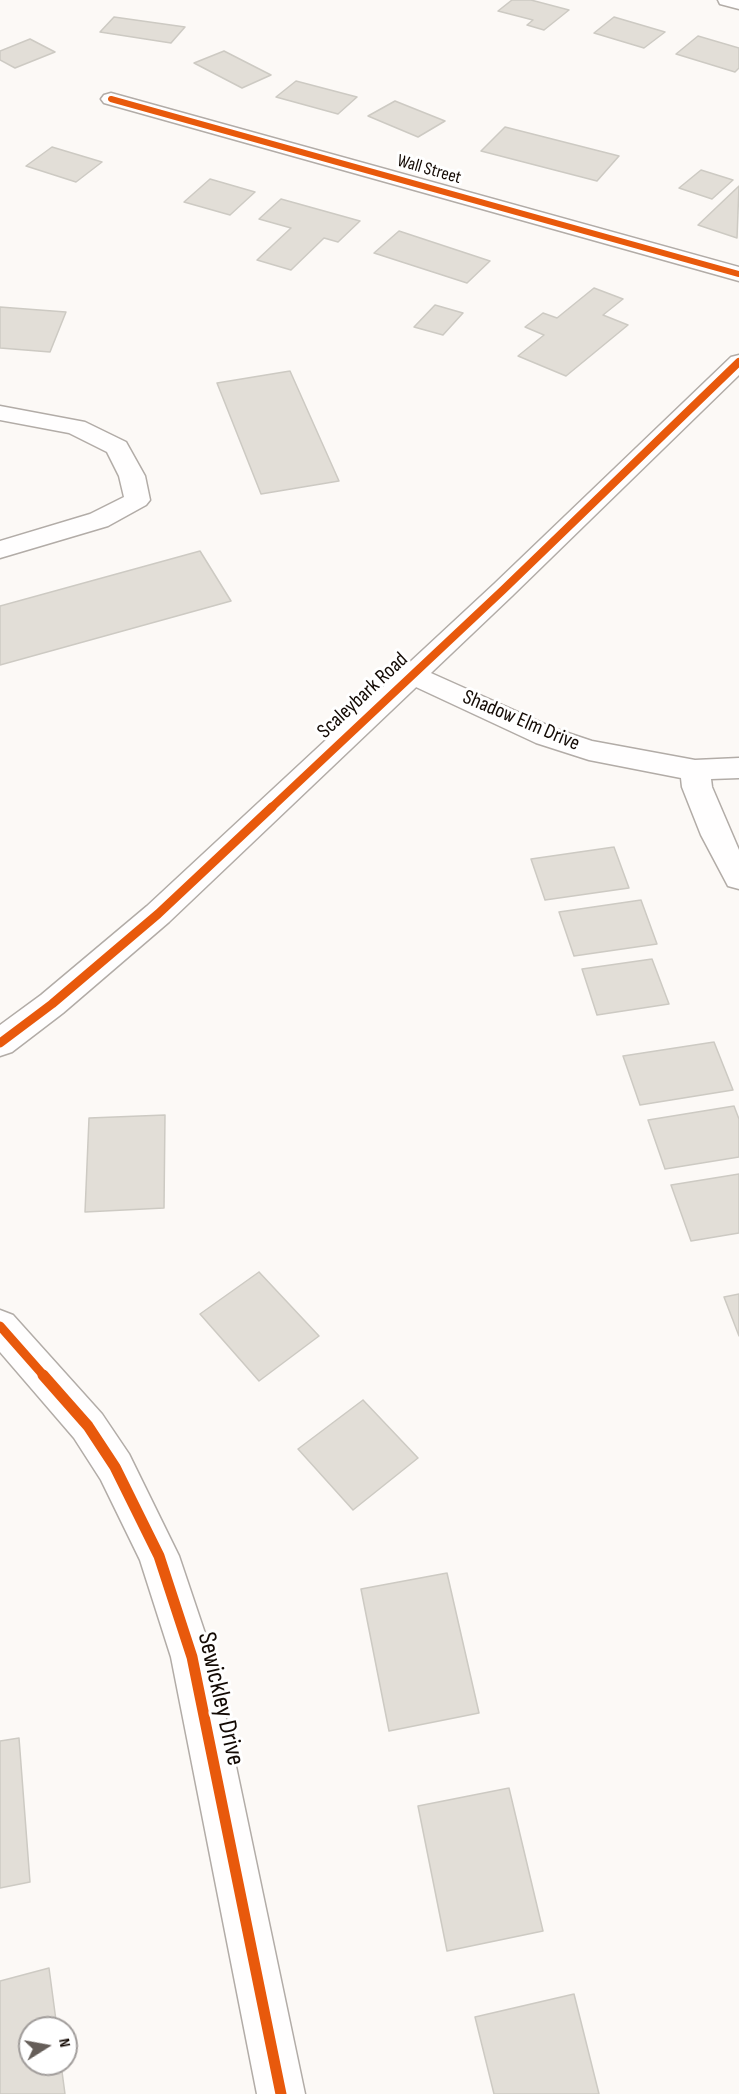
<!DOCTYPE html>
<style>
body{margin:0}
#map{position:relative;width:739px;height:2094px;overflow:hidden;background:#fcf9f6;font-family:"Sofia Sans Condensed",sans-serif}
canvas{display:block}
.north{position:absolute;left:18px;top:2016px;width:60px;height:60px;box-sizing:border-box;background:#fff;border:2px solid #a19d9b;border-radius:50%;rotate:79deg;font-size:16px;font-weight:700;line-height:24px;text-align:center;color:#130a04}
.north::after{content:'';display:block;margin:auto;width:21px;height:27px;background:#655e59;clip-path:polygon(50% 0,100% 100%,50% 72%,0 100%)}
</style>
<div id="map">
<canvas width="739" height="2094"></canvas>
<div class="north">N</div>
</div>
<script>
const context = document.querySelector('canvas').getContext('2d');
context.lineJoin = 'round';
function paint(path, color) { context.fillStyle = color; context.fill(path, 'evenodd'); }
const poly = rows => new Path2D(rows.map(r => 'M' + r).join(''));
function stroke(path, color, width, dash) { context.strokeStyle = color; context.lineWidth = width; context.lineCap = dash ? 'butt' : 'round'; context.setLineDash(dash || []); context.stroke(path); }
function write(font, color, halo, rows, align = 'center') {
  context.font = font + ' "Sofia Sans Condensed",sans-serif'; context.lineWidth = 6; context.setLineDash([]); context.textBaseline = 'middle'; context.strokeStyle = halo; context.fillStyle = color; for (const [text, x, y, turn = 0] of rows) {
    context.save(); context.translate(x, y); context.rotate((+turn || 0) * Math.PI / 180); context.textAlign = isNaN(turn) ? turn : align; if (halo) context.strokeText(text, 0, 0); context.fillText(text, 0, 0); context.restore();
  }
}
const building = poly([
 [512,0,531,0,569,10,544,30,527,25,533,20,498,11,512,0],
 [114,17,185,27,171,43,100,32,114,17],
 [614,17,665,32,644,48,594,33,614,17],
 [698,36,739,48,739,68,735,72,676,54,698,36],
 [30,39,55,52,15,68,0,60,0,51,30,39],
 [224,51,271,75,242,88,194,63,224,51],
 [296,81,357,97,338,114,276,97,296,81],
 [395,101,445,121,418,137,368,116,395,101],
 [505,127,619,156,597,181,481,151,505,127],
 [52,147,102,162,76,182,26,166,52,147],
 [701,170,733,180,712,199,679,188,701,170],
 [210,179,255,192,230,215,184,202,210,179],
 [739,186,737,238,698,225,739,186],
 [281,199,360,221,338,242,324,238,291,270,257,260,291,228,259,219,281,199],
 [399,231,490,261,467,283,374,253,399,231],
 [594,288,623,299,603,315,628,325,566,376,518,356,544,335,525,327,543,313,557,318,594,288],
 [435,305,463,313,443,335,414,327,435,305],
 [0,307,66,312,50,352,0,348,0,307],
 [290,371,339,481,261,494,217,383,290,371],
 [200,551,231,601,0,665,0,606,200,551],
 [614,847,629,888,545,900,531,859,614,847],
 [641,900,657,944,574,956,559,912,641,900],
 [652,959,669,1004,597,1015,582,969,652,959],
 [714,1042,733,1090,640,1105,623,1056,714,1042],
 [734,1106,739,1119,739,1157,665,1169,648,1120,734,1106],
 [165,1115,164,1208,85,1212,89,1118,165,1115],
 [739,1174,739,1233,691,1241,671,1185,739,1174],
 [259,1272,319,1336,259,1381,200,1314,259,1272],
 [739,1294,739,1336,724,1297,739,1294],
 [363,1400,418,1458,353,1510,298,1449,363,1400],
 [447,1573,479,1713,389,1731,361,1589,447,1573],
 [19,1738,30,1882,0,1888,0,1741,19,1738],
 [509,1788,543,1931,447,1951,418,1806,509,1788],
 [49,1968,57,2028,30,2028,30,2064,61,2064,65,2094,0,2094,0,1981,49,1968],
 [574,1994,599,2094,494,2094,475,2017,574,1994]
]);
paint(building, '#e2ded7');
stroke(building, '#cdcac3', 1.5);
const minor = poly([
 [718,0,739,0,739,9,720,4,718,0],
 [111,93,739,267,739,281,104,103,101,99,104,95,111,93],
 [0,406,85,422,126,442,145,476,150,500,146,505,108,526,0,558,0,541,90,514,124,497,119,476,107,452,69,433,0,420,0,406],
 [413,665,556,729,592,741,695,760,739,758,739,778,711,779,712,787,739,850,739,889,728,886,701,835,682,787,681,778,589,760,536,743,403,681,399,674,403,667,413,665],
 [0,1310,13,1315,102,1414,129,1454,179,1556,213,1657,305,2094,257,2094,171,1657,140,1560,101,1480,74,1438,0,1352,0,1310]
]);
const tertiary = poly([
 [739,355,739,375,512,596,169,922,63,1013,12,1052,0,1056,0,1025,41,995,147,906,494,584,731,357,739,355]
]);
stroke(minor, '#b2aca7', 3);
stroke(tertiary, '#b2aca7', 3);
paint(minor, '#fffefe');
paint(tertiary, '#fffefe');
stroke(poly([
 [111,99,739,274]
]), '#e8590c', 6);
stroke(poly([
 [271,808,503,590,739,362]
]), '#e8590c', 8);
stroke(poly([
 [0,1043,52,1004,158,914,272,807],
 [0,1326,45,1377]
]), '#e8590c', 9);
stroke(poly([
 [43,1375,88,1426,115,1467,159,1556,192,1657,281,2094]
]), '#e8590c', 11);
write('18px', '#130a04', '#fff', [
 ["Wall Street",429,170,16]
]);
write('21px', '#130a04', '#fff', [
 ["Scaleybark Road",363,696,-43],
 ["Shadow Elm Drive",521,721,23]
]);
write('26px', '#130a04', '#fff', [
 ["Sewickley Drive",220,1699,77]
]);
</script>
